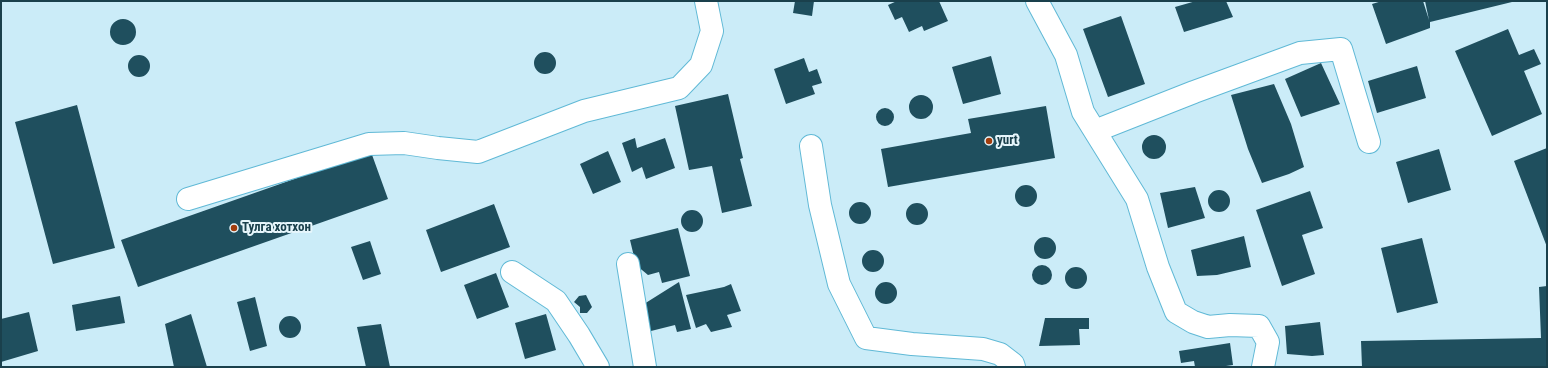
<!DOCTYPE html>
<meta charset="utf-8">
<style>
body{margin:0}
#map{position:relative;width:1548px;height:368px;overflow:hidden;background:#cbecf8;font-family:"Roboto Condensed",sans-serif}
canvas{display:block}
.frame{position:absolute;inset:0;border:2px solid #1a404c;pointer-events:none}
</style>
<div id="map">
<canvas width="1548" height="368"></canvas>
<div class="frame"></div>
</div>
<script>
const context = document.querySelector('canvas').getContext('2d');
context.lineJoin = 'round';
function paint(path, color) { context.fillStyle = color; context.fill(path, 'evenodd'); }
const poly = rows => new Path2D(rows.map(r => 'M' + r).join(''));
function stroke(path, color, width, dash) { context.strokeStyle = color; context.lineWidth = width; context.lineCap = dash ? 'butt' : 'round'; context.setLineDash(dash || []); context.stroke(path); }
function write(font, color, halo, rows, align = 'center') {
  context.font = font + ' "Roboto Condensed",sans-serif'; context.lineWidth = 4; context.setLineDash([]); context.textBaseline = 'middle'; context.strokeStyle = halo; context.fillStyle = color; for (const [text, x, y, turn = 0] of rows) {
    context.save(); context.translate(x, y); context.rotate((+turn || 0) * Math.PI / 180); context.textAlign = isNaN(turn) ? turn : align; if (halo) context.strokeText(text, 0, 0); context.fillText(text, 0, 0); context.restore();
  }
}
paint(poly([
 [795,1,814,1,812,16,793,13],
 [897,1,939,1,948,21,924,31,922,26,909,32,902,17,895,20,888,5],
 [1196,1,1226,1,1233,17,1184,32,1175,7],
 [1382,1,1423,1,1429,20,1425,1,1512,2,1430,22,1430,28,1386,44,1372,4],
 [1121,16,1145,84,1108,97,1083,29],
 '110 32a13 13 0 1 1 26 0a13 13 0 1 1-26 0Z',
 [1508,29,1519,55,1534,49,1541,64,1524,71,1542,114,1492,136,1455,51],
 '534 63a11 11 0 1 1 22 0a11 11 0 1 1-22 0Z',
 '128 66a11 11 0 1 1 22 0a11 11 0 1 1-22 0Z',
 [991,56,1001,94,963,104,952,67],
 [804,58,809,72,817,69,822,83,812,86,815,94,786,104,774,69],
 [1321,63,1340,104,1301,117,1285,79],
 [1417,66,1426,98,1377,113,1368,81],
 [1274,84,1291,124,1304,167,1289,174,1262,183,1248,149,1231,95],
 [728,94,743,158,740,159,752,206,722,213,712,166,689,170,675,106],
 '909 107a12 12 0 1 1 24 0a12 12 0 1 1-24 0Z',
 [77,105,115,248,53,264,15,122],
 [1046,106,1055,158,888,187,881,149,971,133,968,119],
 '876 117a9 9 0 1 1 18 0a9 9 0 1 1-18 0Z',
 '1142 147a12 12 0 1 1 24 0a12 12 0 1 1-24 0Z',
 [635,138,637,148,665,138,675,168,646,179,642,167,632,172,622,143],
 [1547,148,1547,247,1514,161],
 [1439,149,1451,190,1408,203,1396,162],
 [608,151,621,182,593,194,580,164],
 [371,152,388,199,138,287,121,240],
 '1015 196a11 11 0 1 1 22 0a11 11 0 1 1-22 0Z',
 [1195,187,1205,218,1168,228,1160,193],
 '1208 201a11 11 0 1 1 22 0a11 11 0 1 1-22 0Z',
 [1310,191,1323,228,1302,235,1315,274,1282,286,1256,210],
 '849 213a11 11 0 1 1 22 0a11 11 0 1 1-22 0Z',
 '906 214a11 11 0 1 1 22 0a11 11 0 1 1-22 0Z',
 [494,204,510,247,441,272,426,230],
 '681 221a11 11 0 1 1 22 0a11 11 0 1 1-22 0Z',
 [678,228,690,276,662,283,659,272,648,275,636,265,630,240],
 [1244,236,1251,267,1217,275,1197,276,1191,250],
 '1034 248a11 11 0 1 1 22 0a11 11 0 1 1-22 0Z',
 [1422,238,1438,303,1397,313,1381,248],
 [370,241,381,274,363,280,351,247],
 '862 261a11 11 0 1 1 22 0a11 11 0 1 1-22 0Z',
 '1032 275a10 10 0 1 1 20 0a10 10 0 1 1-20 0Z',
 '1065 278a11 11 0 1 1 22 0a11 11 0 1 1-22 0Z',
 [496,273,509,307,477,319,464,285],
 [679,282,691,329,677,332,675,325,643,333,644,304],
 '875 293a11 11 0 1 1 22 0a11 11 0 1 1-22 0Z',
 [731,284,741,311,727,315,732,327,711,332,706,324,696,328,686,295,724,287],
 [1547,286,1547,367,1362,367,1361,341,1541,338,1539,287],
 [586,295,592,307,587,313,580,313,580,307,574,302,579,296],
 [120,296,125,323,76,331,72,305],
 [255,297,267,346,250,351,237,302],
 [29,312,38,351,1,362,1,319],
 [191,314,207,367,174,367,165,324],
 [546,314,556,350,525,359,515,323],
 '279 327a11 11 0 1 1 22 0a11 11 0 1 1-22 0Z',
 [1045,318,1089,318,1089,329,1079,329,1080,345,1039,346],
 [1320,322,1324,355,1312,356,1287,354,1285,326],
 [381,324,390,367,366,367,357,327],
 [1230,343,1233,365,1219,367,1195,367,1194,361,1181,363,1179,351]
]), '#1f4f5e');
const minor = poly([
 [1037,1,1066,55,1083,112,1137,199,1158,267,1176,312,1193,322,1208,327,1230,325,1259,326,1268,342,1263,367],
 [1095,131,1194,92,1300,53,1341,49,1369,142],
 [811,146,820,205,839,284,866,338,912,344,983,349,1000,354,1013,364,1014,367],
 [188,199,369,144,404,143,438,148,478,152,584,111,679,88,701,65,712,31,706,1],
 [628,264,645,367],
 [512,272,556,301,579,335,598,367]
]);
stroke(minor, '#60b9d6', 24);
stroke(minor, '#fff', 22);
for (const [x, y, r, color] of [
 [989,141,4,"#a23d0d"],
 [234,228,4,"#a23d0d"]
]) { const dot = new Path2D(); dot.arc(x, y, r, 0, 2 * Math.PI); context.fillStyle = color; context.fill(dot); stroke(dot, '#e6f6fc', 1.5); }
write('bold 13px', '#1a404c', '#e6f6fc', [
 ["yurt",997,141],
 ["Тулга хотхон",242,228]
], 'left');
</script>
